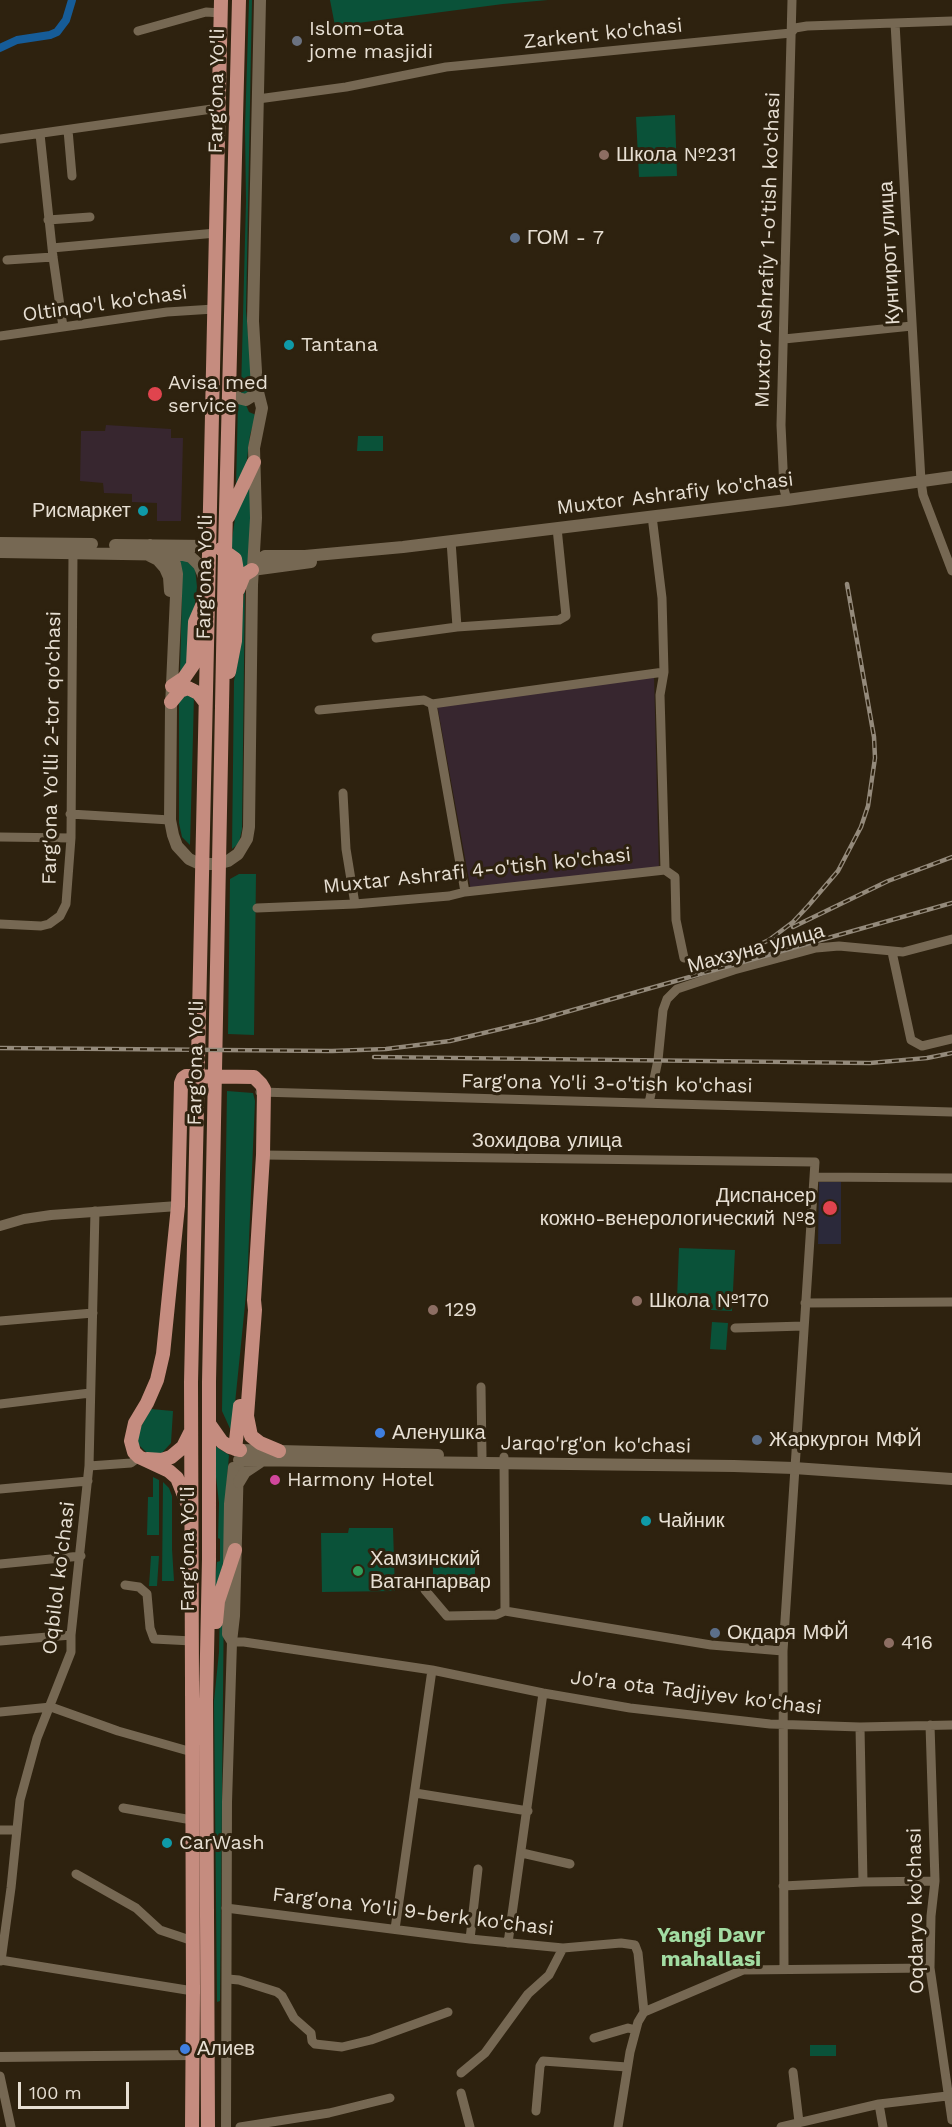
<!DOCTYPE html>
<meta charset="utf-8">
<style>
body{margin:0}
#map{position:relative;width:952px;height:2127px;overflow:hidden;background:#2e220f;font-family:"Work Sans",sans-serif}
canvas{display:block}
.scale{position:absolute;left:18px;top:2082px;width:111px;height:27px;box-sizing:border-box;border:3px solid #e7dfd3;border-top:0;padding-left:8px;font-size:18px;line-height:21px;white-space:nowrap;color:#e7dfd3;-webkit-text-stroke:4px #2e220f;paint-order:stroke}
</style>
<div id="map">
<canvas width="952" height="2127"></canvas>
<div class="scale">100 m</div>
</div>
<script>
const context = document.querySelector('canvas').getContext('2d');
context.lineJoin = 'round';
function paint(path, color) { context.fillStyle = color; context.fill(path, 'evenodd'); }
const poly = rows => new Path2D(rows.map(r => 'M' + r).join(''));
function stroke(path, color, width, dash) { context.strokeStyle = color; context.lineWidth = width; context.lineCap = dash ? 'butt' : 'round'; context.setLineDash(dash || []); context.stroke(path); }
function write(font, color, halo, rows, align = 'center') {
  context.font = font + ' "Work Sans",sans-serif'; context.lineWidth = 6; context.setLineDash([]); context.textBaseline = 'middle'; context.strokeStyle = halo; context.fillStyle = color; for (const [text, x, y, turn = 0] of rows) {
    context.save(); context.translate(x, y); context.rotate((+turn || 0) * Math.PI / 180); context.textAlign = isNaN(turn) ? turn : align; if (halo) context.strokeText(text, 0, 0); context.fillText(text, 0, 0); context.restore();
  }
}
paint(poly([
 [106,425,171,429,171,438,183,438,181,521,157,521,157,503,132,502,132,494,104,493,103,483,80,481,81,431,105,431],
 [654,675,659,870,471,891,437,704]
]), '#37262f');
paint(poly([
 [819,1182,841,1182,841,1244,818,1244]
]), '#2b293a');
paint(poly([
 [249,0,252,0,246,311,253,392,243,395,241,392,246,201,245,128],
 [330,0,548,0,503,4,335,26],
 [675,115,677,176,639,177,636,117],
 [238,402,246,405,249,412,256,415,250,435,246,467,236,487],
 [358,436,383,436,383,451,357,451],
 [250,479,251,561,244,570,232,547,232,539,236,512],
 [177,559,186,561,195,568,197,587,187,665,180,673,182,591],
 [245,580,242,829,239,843,232,849,234,681,239,656],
 [194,694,193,735,190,845,182,837,179,823,179,700,180,696],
 [239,874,256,874,254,1035,228,1034,230,879],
 [227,1091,253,1093,255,1101,247,1285,232,1433,222,1411],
 [679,1248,735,1250,732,1311,711,1310,710,1301,677,1299],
 [712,1322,728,1323,726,1350,710,1349],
 [151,1409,173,1411,171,1443,161,1454,148,1454,138,1444,138,1432],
 [215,1446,229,1455,225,1504,224,1558,217,1593,214,1589,217,1562,220,1561,220,1539,218,1538,219,1503,215,1468],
 [153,1477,159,1480,159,1535,147,1535,148,1497,153,1497],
 [163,1482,169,1488,172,1496,172,1549,174,1581,162,1581],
 [349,1528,393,1528,395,1591,322,1592,321,1533,348,1533],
 [151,1556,159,1556,157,1586,149,1586],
 [475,1556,475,1577,433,1578,433,1557],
 [224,1591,220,2001,217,2002,214,1701,219,1652,220,1608],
 [810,2045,836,2045,836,2056,810,2056]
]), '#0a5239');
stroke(poly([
 [0,48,17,40,50,35,57,32,66,20,72,0]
]), '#165c98', 8);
stroke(poly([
 [895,23,921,481,923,495,952,571],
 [138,31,206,12,221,13],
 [258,99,346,87,446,67,791,33,795,28,807,26,952,21],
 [68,130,72,176],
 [40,134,53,257,63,327],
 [0,139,219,108],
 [48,220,90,217],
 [52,248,216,233],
 [7,260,53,257],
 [0,336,167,312,214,309],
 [784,339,912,326],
 [787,500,784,489,781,425,792,0],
 [652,516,662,598,664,672,660,695,665,870,675,877,676,920,684,958],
 [451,541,457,627],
 [376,638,457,627,559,620,566,616,557,528],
 [319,710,424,700,432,704],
 [343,793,346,849,355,904],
 [70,814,170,820],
 [0,837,71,838],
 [465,892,432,704,664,672],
 [257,908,355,904,449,896,465,892,665,870],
 [0,924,41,926,49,924,60,916,66,904,71,838,73,553],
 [892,952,911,1040,922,1046,952,1039],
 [260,1092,952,1112],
 [649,1103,658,1060,663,1010,667,999,677,989,734,970,816,948,839,946,903,952,952,939],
 [263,1155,815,1162,783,1651,784,1969],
 [814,1177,952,1178],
 [805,1303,952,1302],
 [0,1321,93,1313],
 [735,1328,804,1326],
 [481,1387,482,1456],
 [0,1404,90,1393],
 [504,1457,505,1611],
 [89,1466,131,1463,139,1457],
 [0,1489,88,1481],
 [0,1564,81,1556],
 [125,1585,139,1587,147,1594,150,1628,154,1639,192,1641],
 [425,1590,447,1616,496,1615,505,1611,711,1645,783,1651],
 [0,1641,71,1635],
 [232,1642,244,1642,432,1670,543,1693,630,1708,770,1724,860,1727,952,1725],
 [0,1712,51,1707,118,1731,192,1752],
 [930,1725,935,1881,931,1916,930,1968,952,2120],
 [860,1727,863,1882],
 [415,1793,528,1811],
 [123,1808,192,1820],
 [0,1830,16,1830],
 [522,1853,570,1864],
 [76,1874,136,1908,160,1930,193,1941],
 [783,1886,863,1882,935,1881],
 [226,1908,470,1939,563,1948,621,1943,635,1945,638,1953,644,2012],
 [395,1929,432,1670],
 [470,1939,478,1869],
 [508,1943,543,1693],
 [0,1960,193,1991],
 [1,1961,11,1888,20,1800,37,1738,71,1652,71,1635,89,1466,95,1211],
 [228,1979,239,1980,277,1992,282,1996,294,2018,311,2033,312,2041,315,2044,342,2047,371,2040,448,2012],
 [594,2038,628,2028,636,2030],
 [793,2072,799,2122],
 [461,2073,485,2053,528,1994,549,1975,563,1948],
 [0,2076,11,2127],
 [461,2093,470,2127],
 [879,2104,883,2127],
 [536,2111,540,2066,543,2061,627,2067],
 [240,2127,329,2113,390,2098],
 [618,2127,630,2052,638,2022,644,2012,743,1970,930,1968],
 [781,2127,879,2104,947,2096]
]), '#766853', 9);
stroke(poly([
 [0,1226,24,1219,51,1215,178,1206],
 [228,1565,229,1504,233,1467],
 [228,1580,227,1634,232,1642],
 [0,2057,193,2055],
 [226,2127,227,1802,232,1642,235,1616,239,1460]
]), '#766853', 10);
stroke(poly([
 [229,388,238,398,246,400,254,395,257,388],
 [0,543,92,544],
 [115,545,208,546],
 [150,545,171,558,175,564,177,574,171,707,170,820,173,835,177,846,189,859,200,864,217,864,228,861,238,854,247,839,249,827,252,585,256,518,254,448,262,408,257,388,253,321,260,0],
 [0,552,183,555,191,557,199,565,207,584],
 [146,554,158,560,165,568,169,577,170,591],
 [253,569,259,560,265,556,305,556,403,547,787,500,952,477],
 [252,570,311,562],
 [240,1450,438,1455],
 [239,1460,734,1466,794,1468,952,1479],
 [239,1482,245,1472,260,1462]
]), '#766853', 12);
stroke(poly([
 [228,517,254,462],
 [221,549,235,559,237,571,235,641,229,672],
 [238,590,244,575,252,570],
 [172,686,184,678,193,665,195,622,205,599],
 [171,702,180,691,188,688,198,693,205,702],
 [210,1425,222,1442,230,1447,240,1450],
 [235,1449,240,1406],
 [147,1459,162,1460,171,1457,183,1447,190,1433],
 [187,1503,177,1478,169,1471,139,1457,134,1452,131,1441,135,1423,147,1403,157,1380,163,1354,178,1206,181,1083,183,1078,186,1076,254,1077,261,1084,264,1089,263,1155,254,1300,255,1310,247,1416,251,1436,260,1443,279,1451],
 [216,1622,218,1601,235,1550],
 [192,2127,193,1991,191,1382,221,0],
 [208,2127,206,1701,209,1559,209,1382,225,551,239,0]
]), '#c58c7f', 14);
const rail = poly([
 [793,927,888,881,952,857],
 [735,956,769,940,793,922,808,906,838,871,861,827,868,806,875,758,874,737,847,584],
 [0,1048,332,1051,386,1049,450,1041,534,1021,952,903],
 [374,1057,870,1063,927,1058,952,1053]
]);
stroke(rail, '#948a7b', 4.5);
stroke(rail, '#2e220f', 2, [7]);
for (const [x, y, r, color] of [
 [297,41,6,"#6b7280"],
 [604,155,6,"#8d6e63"],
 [515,238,6,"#5c6f8a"],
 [289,345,6,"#0f9aa8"],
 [155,394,8,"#e0444e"],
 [143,511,6,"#0f9aa8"],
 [830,1208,8,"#e0444e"],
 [637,1301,6,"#8d6e63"],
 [433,1310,6,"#8d6e63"],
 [380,1433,6,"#3f7fe0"],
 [757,1440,6,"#5c6f8a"],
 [275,1480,6,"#d1479c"],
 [646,1521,6,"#0f9aa8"],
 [358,1571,6,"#2e9e5b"],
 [715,1633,6,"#5c6f8a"],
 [889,1643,6,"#8d6e63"],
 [167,1843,6,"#0f9aa8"],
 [185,2049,6,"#3f7fe0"]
]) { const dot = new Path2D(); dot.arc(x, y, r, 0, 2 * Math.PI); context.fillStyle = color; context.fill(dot); stroke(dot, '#2e220f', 2); }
write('20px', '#e7dfd3', '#2e220f', [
 ["Islom-ota",309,29],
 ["jome masjidi",309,52],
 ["Школа №231",616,155],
 ["ГОМ - 7",527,238],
 ["Tantana",301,345],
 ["Avisa med",168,383],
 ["service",168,406],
 ["Рисмаркет",131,511,"right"],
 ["Диспансер",816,1196,"right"],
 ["кожно-венерологический №8",816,1219,"right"],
 ["Школа №170",649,1301],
 ["129",445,1310],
 ["Аленушка",392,1433],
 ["Жаркургон МФЙ",769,1440],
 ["Harmony Hotel",287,1480],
 ["Чайник",658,1521],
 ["Хамзинский",370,1559],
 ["Ватанпарвар",370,1582],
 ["Окдаря МФЙ",727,1633],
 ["416",901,1643],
 ["CarWash",179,1843],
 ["Алиев",197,2049]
], 'left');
write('20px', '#e7dfd3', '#2e220f', [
 ["Zarkent ko'chasi",603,34,-6],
 ["Farg'ona Yo'li",217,91,-89],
 ["Muxtor Ashrafiy 1-o'tish ko'chasi",768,250,-88],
 ["Кунгирот улица",890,253,-93],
 ["Oltinqo'l ko'chasi",105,304,-8],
 ["Muxtor Ashrafiy ko'chasi",675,494,-7],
 ["Farg'ona Yo'li",205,577,-89],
 ["Farg'ona Yo'lli 2-tor qo'chasi",52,748,-89],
 ["Muxtar Ashrafi 4-o'tish ko'chasi",477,871,-6],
 ["Махзуна улица",756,949,-15],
 ["Farg'ona Yo'li",196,1063,-89],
 ["Farg'ona Yo'li 3-o'tish ko'chasi",607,1084,1],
 ["Зохидова улица",547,1141],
 ["Jarqo'rg'on ko'chasi",596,1445,1],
 ["Farg'ona Yo'li",188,1549,-90],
 ["Oqbilol ko'chasi",59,1578,-83],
 ["Jo'ra ota Tadjiyev ko'chasi",696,1693,7],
 ["Oqdaryo ko'chasi",916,1911,-91],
 ["Farg'ona Yo'li 9-berk ko'chasi",413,1912,7]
]);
write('bold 21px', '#a2dca2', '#2e220f', [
 ["Yangi Davr",711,1936],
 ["mahallasi",711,1960]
]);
</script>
